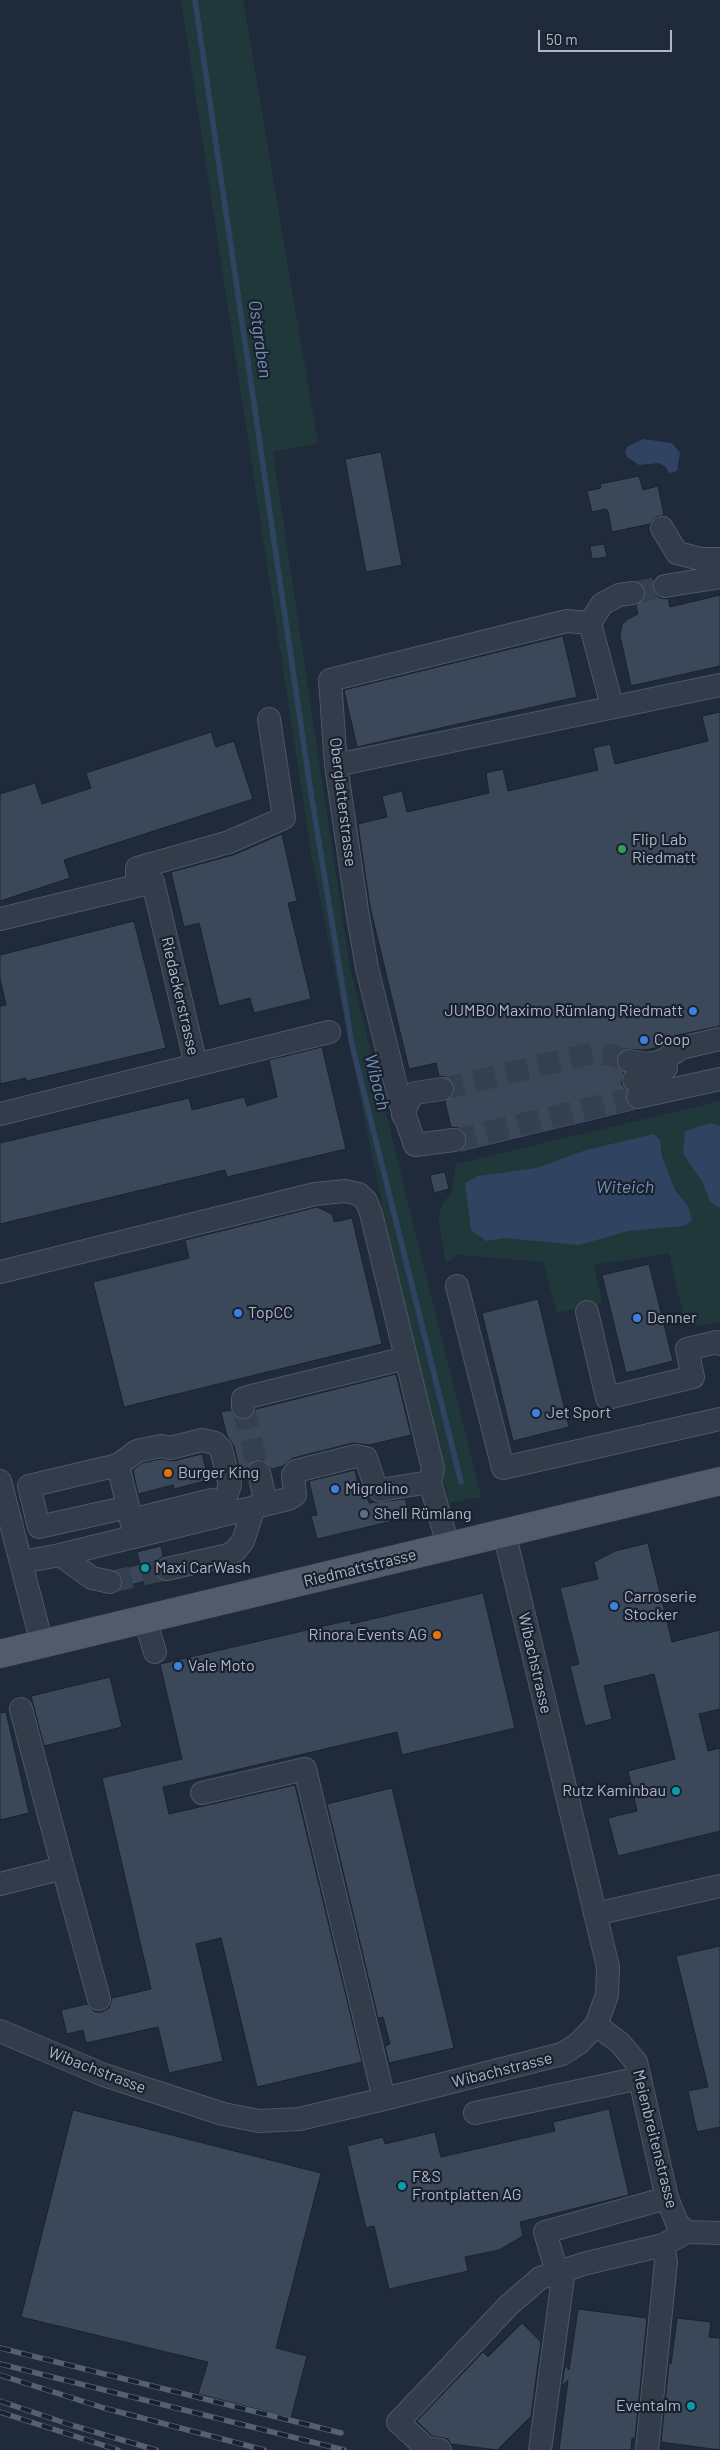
<!DOCTYPE html>
<meta charset="utf-8">
<style>
body{margin:0}
#map{position:relative;width:720px;height:2450px;overflow:hidden;background:#1f2a3a;font-family:Barlow,sans-serif}
canvas{display:block}
.scale{position:absolute;left:538px;top:30px;width:134px;height:22px;box-sizing:border-box;border:2px solid #aeb7c7;border-top:0;padding-left:6px;font-size:15px;line-height:18px;white-space:nowrap;color:#aeb7c7;-webkit-text-stroke:4px #19212f;paint-order:stroke}
</style>
<div id="map">
<canvas width="720" height="2450"></canvas>
<div class="scale">50 m</div>
</div>
<script>
const context = document.querySelector('canvas').getContext('2d');
context.lineJoin = 'round';
function paint(path, color) { context.fillStyle = color; context.fill(path, 'evenodd'); }
const poly = rows => new Path2D(rows.map(r => 'M' + r).join(''));
function stroke(path, color, width, dash) { context.strokeStyle = color; context.lineWidth = width; context.lineCap = dash ? 'butt' : 'round'; context.setLineDash(dash || []); context.stroke(path); }
function write(font, color, halo, rows, align = 'center') {
  context.font = font + ' Barlow,sans-serif'; context.lineWidth = 4.5; context.setLineDash([]); context.textBaseline = 'middle'; context.strokeStyle = halo; context.fillStyle = color; for (const [text, x, y, turn = 0] of rows) {
    context.save(); context.translate(x, y); context.rotate((+turn || 0) * Math.PI / 180); context.textAlign = isNaN(turn) ? turn : align; if (halo) context.strokeText(text, 0, 0); context.fillText(text, 0, 0); context.restore();
  }
}
paint(poly([
 [181,0,243,0,318,443,273,452,350,968,481,1497,449,1503,379,1189,312,859],
 [720,1101,720,1323,686,1326,669,1253,594,1265,602,1303,557,1313,543,1262,458,1255,446,1263,438,1220,442,1204,452,1192,456,1164]
]), '#21383b');
paint(poly([
 [643,439,672,443,680,453,677,471,669,473,665,466,659,463,639,465,627,457,625,453,627,447],
 [711,1123,720,1126,720,1208,710,1202,702,1181,683,1154,685,1131],
 [654,1134,660,1140,662,1157,675,1190,688,1206,692,1220,684,1226,628,1231,579,1245,504,1238,486,1241,471,1230,465,1183,478,1176,536,1168,586,1150]
]), '#304361');
stroke(poly([
 [195,0,310,787,352,1045,461,1482]
]), '#304361', 5.5);
const building = poly([
 [381,452,402,565,366,572,345,459,381,452],
 [639,476,643,490,658,486,664,515,656,517,650,524,612,532,608,511,605,509,592,512,587,491,601,488,600,484,639,476],
 [604,544,607,557,592,559,590,546,604,544],
 [655,579,652,588,655,594,660,598,668,599,670,607,720,595,720,666,631,686,620,635,622,625,628,619,638,614,636,606,645,597,646,591,640,582,655,579],
 [563,636,577,697,357,747,344,690,563,636],
 [720,712,720,1026,678,1035,659,1047,645,1050,625,1049,619,1052,616,1059,617,1065,624,1073,621,1083,627,1091,625,1100,629,1106,638,1110,458,1153,466,1145,467,1139,465,1132,459,1128,451,1127,445,1102,454,1093,453,1081,446,1077,439,1076,436,1063,409,1069,370,907,358,824,387,817,382,796,402,791,407,812,489,793,486,773,503,769,508,791,598,770,593,748,610,744,615,764,708,741,702,716,720,712],
 [211,732,216,747,234,741,253,799,64,860,70,878,0,901,0,794,35,783,42,804,91,788,86,773,211,732],
 [282,834,297,901,288,903,311,999,254,1013,250,998,219,1006,199,923,184,927,171,872,233,855,282,834],
 [134,921,166,1048,27,1081,26,1078,0,1084,0,1006,6,1005,0,979,0,955,134,921],
 [322,1047,346,1149,227,1177,225,1170,0,1224,0,1143,189,1098,192,1110,244,1097,247,1106,277,1097,269,1060,322,1047],
 [445,1172,449,1189,434,1193,430,1175,445,1172],
 [317,1207,332,1214,334,1222,352,1218,382,1344,124,1407,93,1282,189,1258,185,1240,317,1207],
 [649,1264,673,1361,626,1373,602,1275,649,1264],
 [538,1299,569,1427,513,1441,482,1313,538,1299],
 [396,1374,411,1435,369,1445,353,1443,293,1458,283,1466,272,1469,263,1460,256,1459,247,1468,246,1475,241,1476,234,1446,227,1436,221,1412,231,1410,236,1418,243,1420,250,1418,256,1409,396,1374],
 [202,1454,209,1480,174,1489,173,1485,138,1494,133,1470,142,1463,161,1459,173,1461,202,1454],
 [355,1470,359,1488,362,1487,366,1494,369,1503,405,1499,410,1517,317,1539,311,1516,317,1515,309,1481,355,1470],
 [648,1543,672,1642,720,1630,720,1709,699,1714,708,1751,720,1748,720,1831,618,1856,608,1818,637,1811,628,1771,675,1759,654,1674,604,1686,612,1719,585,1726,570,1666,579,1664,560,1588,598,1579,594,1562,615,1551,648,1543],
 [161,1546,163,1556,158,1560,154,1566,158,1578,122,1587,122,1578,116,1571,140,1564,137,1552,161,1546],
 [483,1593,515,1728,402,1755,397,1732,163,1787,169,1814,295,1785,362,2062,257,2087,221,1938,196,1944,223,2061,169,2073,158,2027,86,2043,83,2030,67,2034,61,2010,87,2004,95,2012,102,2012,109,2008,112,1998,151,1989,102,1778,182,1759,160,1664,350,1620,351,1624,483,1593],
 [110,1677,122,1727,44,1746,31,1696,110,1677],
 [6,1712,29,1813,0,1820,0,1713,6,1712],
 [392,1788,454,2048,389,2063,385,2046,390,2044,383,2017,378,2018,327,1804,392,1788],
 [720,1946,720,2127,697,2132,688,2091,708,2087,676,1956,720,1946],
 [609,2109,629,2195,520,2222,523,2236,499,2250,465,2257,468,2271,389,2289,374,2226,366,2228,347,2146,383,2137,385,2144,435,2132,441,2157,555,2131,553,2122,609,2109],
 [73,2110,321,2173,276,2348,307,2356,291,2418,198,2394,208,2362,21,2317,73,2110],
 [578,2309,647,2318,635,2439,632,2438,631,2450,559,2450,568,2380,562,2386,565,2365,569,2370,578,2309],
 [677,2318,711,2322,709,2337,720,2338,720,2450,661,2442,669,2364,671,2364,677,2318],
 [522,2323,541,2342,531,2416,497,2450,451,2444,448,2439,432,2436,417,2421,483,2352,488,2357,522,2323]
]);
paint(building, '#3b485a');
stroke(building, '#1b2331', 1);
stroke(poly([
 [633,593,665,586],
 [442,1089,593,1053,611,1055,629,1061],
 [454,1140,638,1097],
 [243,1407,259,1472],
 [110,1582,167,1569]
]), '#343f4f', 22, [22, 11]);
const minor = poly([
 [662,528,677,553,701,559,720,559],
 [665,586,720,577],
 [612,706,590,623,602,604,619,595,633,593],
 [336,765,720,685],
 [137,886,137,868,229,842,284,818,269,719],
 [0,919,153,882,196,1065,0,1114],
 [629,1061,649,1064,662,1061,681,1048,720,1039],
 [196,1065,329,1032],
 [634,1080,659,1073,666,1068],
 [638,1097,720,1079],
 [403,1115,409,1100,415,1093,442,1089],
 [454,1140,415,1145,400,1102,367,968,357,910,336,765,330,680,567,621,590,623],
 [0,1272,315,1194,345,1191,359,1194,366,1201,371,1213,433,1469,430,1482],
 [457,1286,503,1468,720,1419],
 [587,1312,607,1398,693,1377,687,1349,717,1342,720,1344],
 [243,1407,243,1399,248,1397,406,1358],
 [118,1465,29,1486,39,1527,128,1507],
 [259,1472,266,1504],
 [0,1481,42,1644],
 [131,1520,212,1500,224,1502],
 [135,1536,118,1465,137,1451,161,1446,170,1448,202,1440,215,1443,221,1449,230,1485,224,1502,227,1514],
 [60,1555,92,1578,110,1582],
 [22,1562,60,1555,288,1499,295,1495,293,1475,296,1471,356,1456,366,1458,374,1482,380,1490,430,1482,448,1545],
 [167,1569,228,1555,235,1551,243,1541,254,1507],
 [145,1620,155,1652],
 [21,1709,63,1868],
 [202,1793,305,1769,384,2099],
 [0,1884,63,1868,99,1999],
 [595,1914,720,1886],
 [596,2025,620,2043,636,2062,667,2198,677,2223,687,2232,720,2233],
 [0,2031,104,2075,223,2114,259,2121,299,2119,384,2099,562,2054,579,2043,596,2025,607,1995,608,1967,504,1532],
 [475,2113,640,2078],
 [557,2272,545,2232,667,2198],
 [440,2450,426,2448,398,2422,509,2305,540,2278,587,2263,663,2245,687,2232],
 [540,2450,564,2270],
 [647,2450,666,2262,663,2245]
]);
const major = poly([
 [0,1654,720,1481]
]);
stroke(minor, '#4e5765', 24);
stroke(major, '#3c4554', 29);
stroke(minor, '#333c4a', 22);
stroke(major, '#515b6b', 28);
const rail = poly([
 [0,2348,341,2433],
 [0,2364,344,2450],
 [0,2375,104,2408,264,2450],
 [0,2401,71,2425,156,2450],
 [0,2412,118,2450]
]);
stroke(rail, '#556072', 5.5);
stroke(rail, '#19212f', 4, [11]);
for (const [x, y, r, color] of [
 [622,849,5,"#2e9e5b"],
 [693,1011,5,"#3f7fe0"],
 [644,1040,5,"#3f7fe0"],
 [238,1313,5,"#3f7fe0"],
 [637,1318,5,"#3f7fe0"],
 [536,1413,5,"#3f7fe0"],
 [168,1473,5,"#e8710a"],
 [335,1489,5,"#3f7fe0"],
 [364,1514,5,"#5c6f8a"],
 [145,1568,5,"#0f9aa8"],
 [614,1606,5,"#3f7fe0"],
 [437,1635,5,"#e8710a"],
 [178,1666,5,"#3f7fe0"],
 [676,1791,5,"#0f9aa8"],
 [402,2186,5,"#0f9aa8"],
 [691,2406,5,"#0f9aa8"]
]) { const dot = new Path2D(); dot.arc(x, y, r, 0, 2 * Math.PI); context.fillStyle = color; context.fill(dot); stroke(dot, '#19212f', 2); }
write('16px', '#aeb7c7', '#19212f', [
 ["Oberglatterstrasse",343,802,83],
 ["Riedackerstrasse",180,996,77],
 ["Riedmattstrasse",360,1568,-14],
 ["Wibachstrasse",535,1663,77],
 ["Wibachstrasse",97,2070,21],
 ["Wibachstrasse",502,2070,-14],
 ["Meienbreitenstrasse",655,2139,76]
]);
write('16px', '#aeb7c7', '#19212f', [
 ["Flip Lab",632,840],
 ["Riedmatt",632,858],
 ["JUMBO Maximo Rümlang Riedmatt",683,1011,"right"],
 ["Coop",654,1040],
 ["TopCC",248,1313],
 ["Denner",647,1318],
 ["Jet Sport",546,1413],
 ["Burger King",178,1473],
 ["Migrolino",345,1489],
 ["Shell Rümlang",374,1514],
 ["Maxi CarWash",155,1568],
 ["Carroserie",624,1597],
 ["Stocker",624,1615],
 ["Rinora Events AG",427,1635,"right"],
 ["Vale Moto",188,1666],
 ["Rutz Kaminbau",666,1791,"right"],
 ["F&S",412,2177],
 ["Frontplatten AG",412,2195],
 ["Eventalm",681,2406,"right"]
], 'left');
write('italic 18px', '#748db2', '#19212f', [
 ["Ostgraben",260,339,82],
 ["Wibach",377,1082,76],
 ["Witeich",625,1187]
]);
</script>
